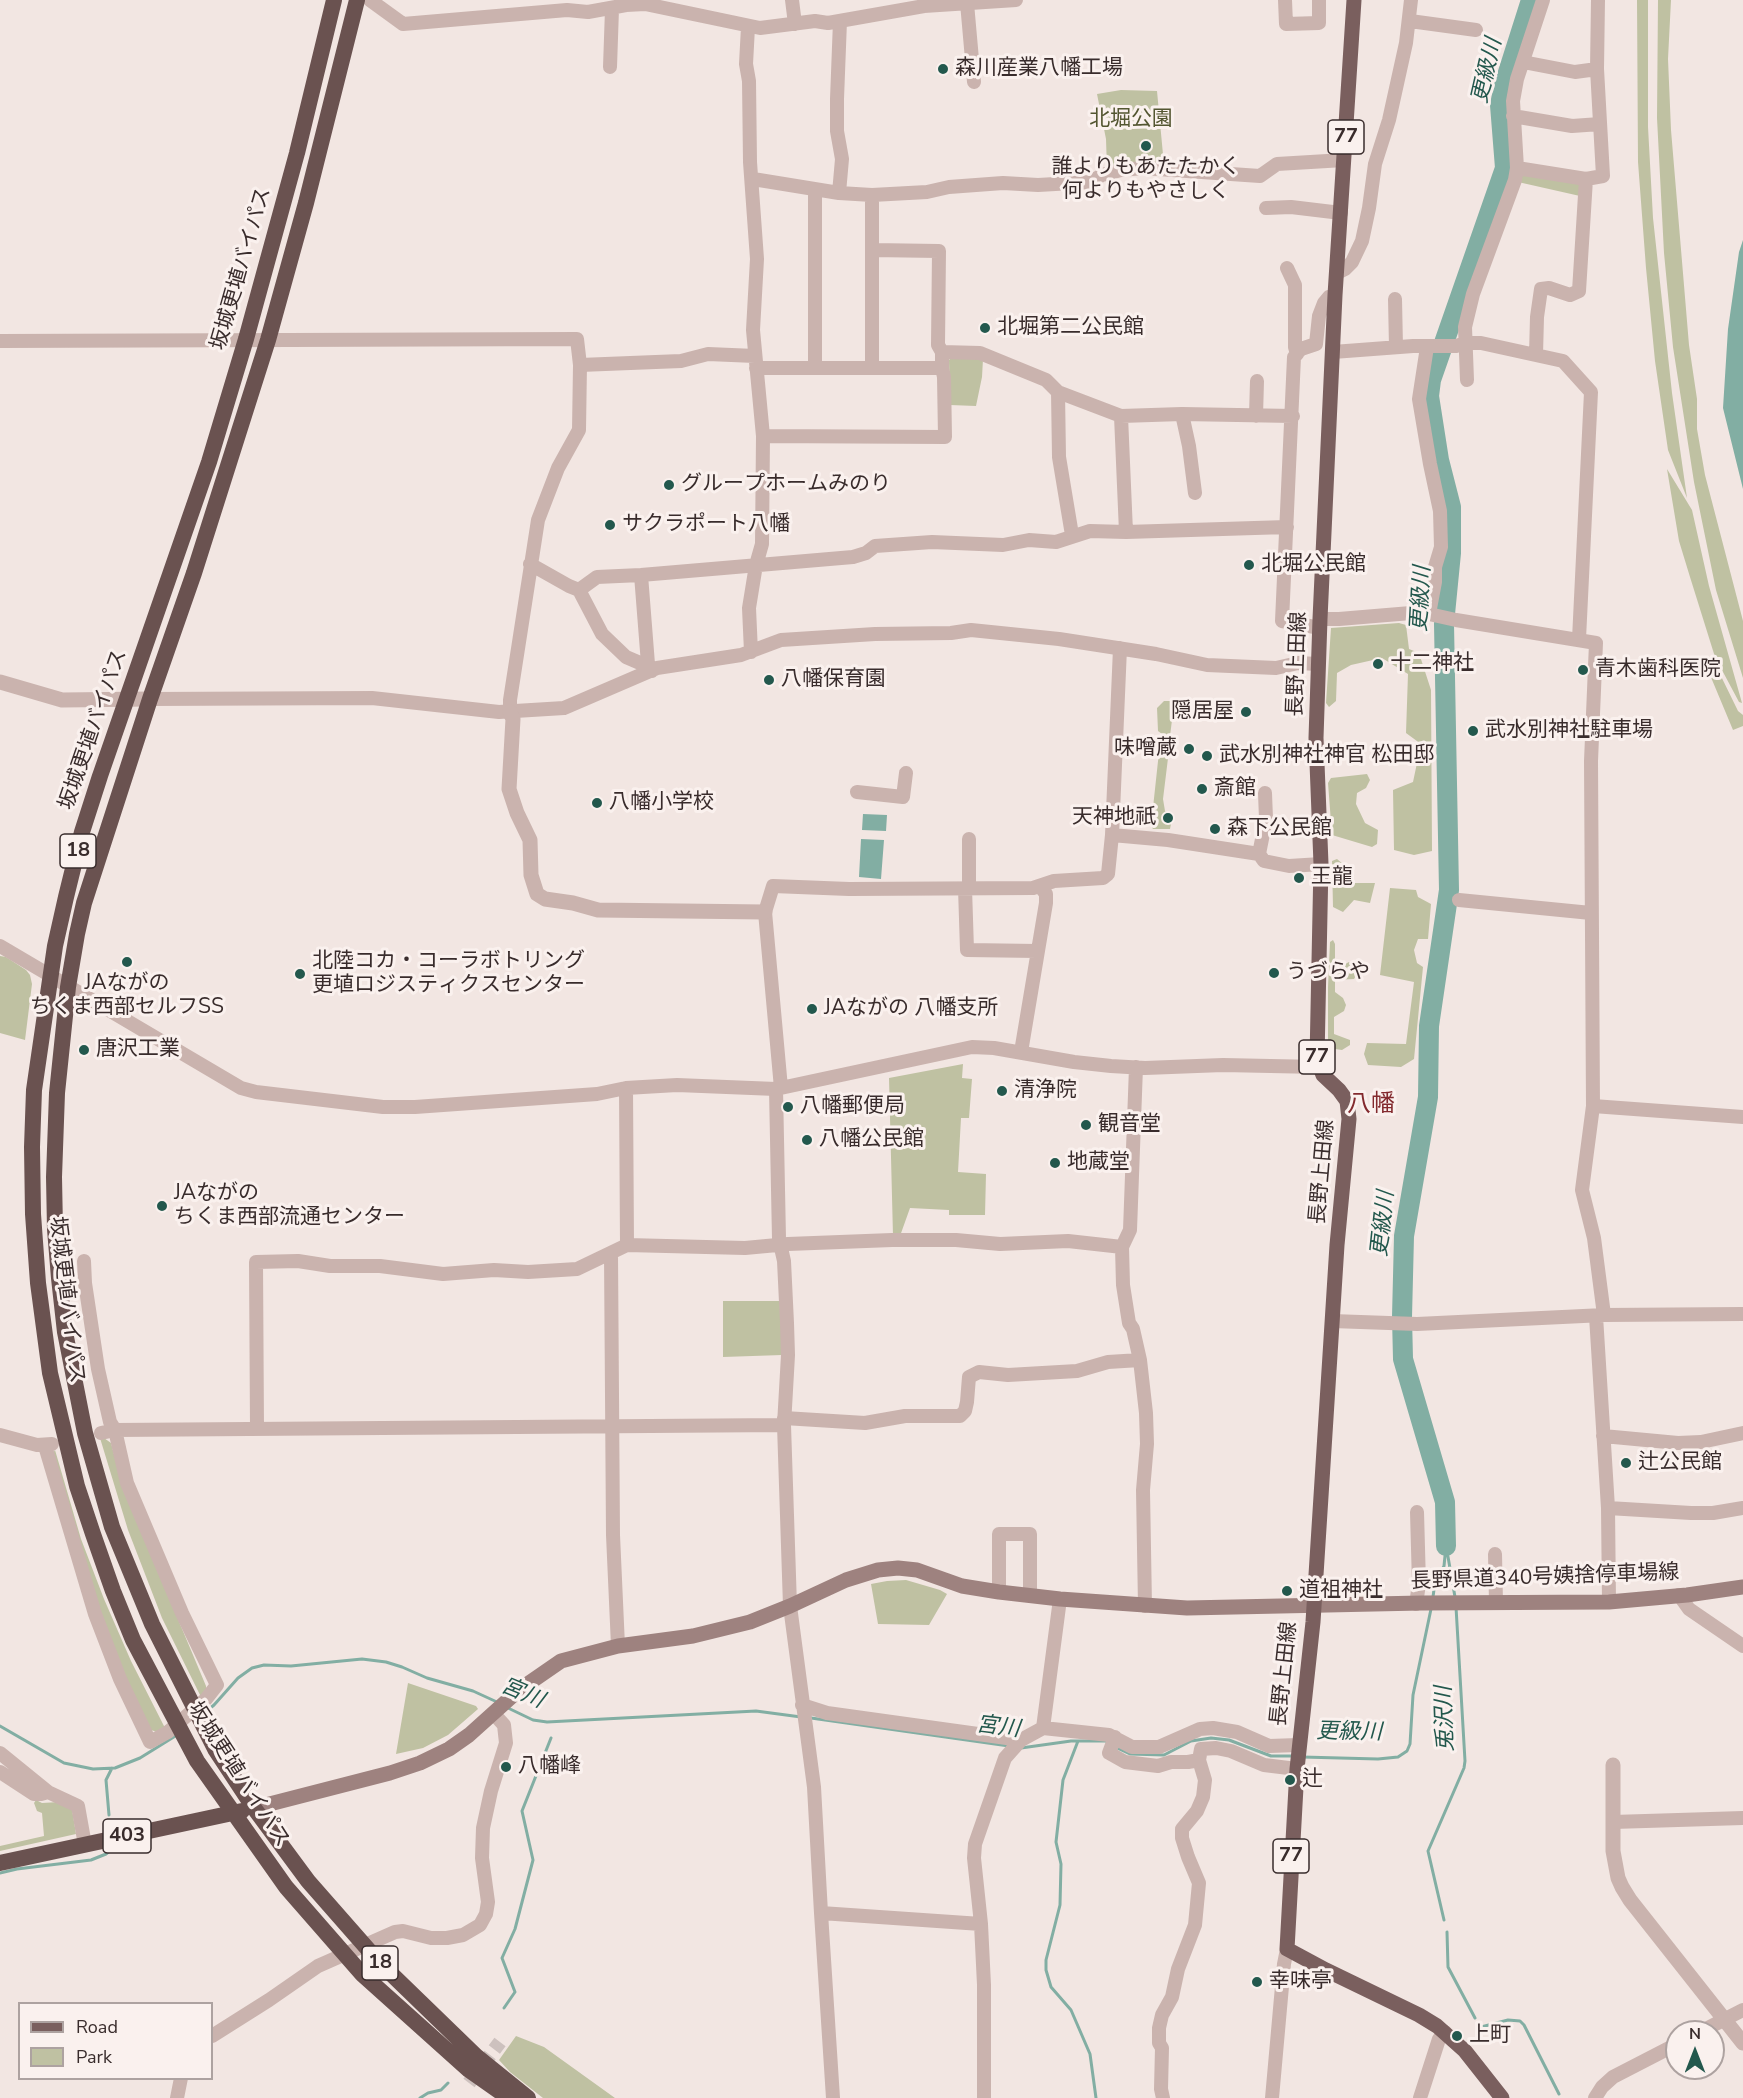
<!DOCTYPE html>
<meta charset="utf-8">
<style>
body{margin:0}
#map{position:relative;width:1743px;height:2098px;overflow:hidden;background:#f2e6e2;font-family:"Nunito Sans",sans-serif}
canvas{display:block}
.legend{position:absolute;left:18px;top:2002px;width:195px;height:78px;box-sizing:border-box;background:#faf1ee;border:2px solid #ada2a0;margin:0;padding:8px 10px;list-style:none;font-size:18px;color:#392c2c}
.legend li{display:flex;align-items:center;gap:12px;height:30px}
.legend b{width:30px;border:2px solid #ada2a0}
.north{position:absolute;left:1665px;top:2020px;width:60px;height:60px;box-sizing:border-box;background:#faf1ee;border:2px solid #ada2a0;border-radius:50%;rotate:0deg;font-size:16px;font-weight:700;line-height:24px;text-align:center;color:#392c2c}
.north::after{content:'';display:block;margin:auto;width:21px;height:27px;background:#23584d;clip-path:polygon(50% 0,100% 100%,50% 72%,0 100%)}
</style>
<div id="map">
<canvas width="1743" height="2098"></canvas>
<ul class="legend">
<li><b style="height:8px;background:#7a5f5e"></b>Road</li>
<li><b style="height:16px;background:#bfc1a2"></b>Park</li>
</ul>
<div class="north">N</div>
</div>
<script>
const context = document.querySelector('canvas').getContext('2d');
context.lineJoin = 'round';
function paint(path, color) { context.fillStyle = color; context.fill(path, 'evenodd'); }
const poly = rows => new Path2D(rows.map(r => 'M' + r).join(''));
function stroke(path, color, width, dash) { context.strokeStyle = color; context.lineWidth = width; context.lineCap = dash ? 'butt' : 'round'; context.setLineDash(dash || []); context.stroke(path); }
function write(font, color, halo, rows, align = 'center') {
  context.font = font + ' "Nunito Sans","Noto Sans JP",sans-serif'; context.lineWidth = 6; context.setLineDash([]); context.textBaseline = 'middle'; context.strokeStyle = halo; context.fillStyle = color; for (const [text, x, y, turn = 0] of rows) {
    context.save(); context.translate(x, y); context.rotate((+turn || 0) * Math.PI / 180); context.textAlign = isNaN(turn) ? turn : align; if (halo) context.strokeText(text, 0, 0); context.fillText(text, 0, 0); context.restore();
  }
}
paint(poly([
 [1637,0,1648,0,1648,127,1653,218,1672,393,1687,498,1668,450,1655,361,1646,268,1638,162],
 [1658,0,1671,0,1668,59,1671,130,1689,345,1697,399,1697,429,1705,475,1743,621,1743,678,1716,590,1694,482,1673,347,1664,253,1657,118],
 [1121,90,1157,91,1164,165,1107,169,1106,139,1097,94],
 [1520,175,1580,182,1580,196,1518,182],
 [953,356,983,359,982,377,976,406,950,405,949,360],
 [1667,469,1692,510,1709,586,1742,703,1739,702,1715,657,1690,577,1679,541],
 [1399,623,1406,625,1409,649,1419,653,1431,690,1432,851,1414,855,1394,850,1393,790,1413,782,1421,744,1406,733,1408,674,1382,658,1351,665,1337,673,1336,701,1329,707,1326,703,1331,628],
 [1710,660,1717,668,1738,711,1743,715,1743,726,1733,730,1705,663],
 [1164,701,1198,701,1201,706,1200,711,1194,715,1172,720,1170,736,1166,737,1158,731,1157,708],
 [1166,746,1169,750,1163,799,1165,811,1171,819,1171,824,1170,829,1153,829,1151,826,1159,752],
 [1367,774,1370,780,1366,788,1357,793,1356,804,1365,823,1378,830,1377,844,1372,847,1332,835,1328,783,1331,778],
 [1337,859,1343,864,1343,877,1349,883,1375,883,1370,903,1354,900,1343,912,1333,907,1332,861],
 [1390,888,1416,890,1418,897,1431,904,1428,939,1418,939,1414,950,1417,963,1423,967,1414,1059,1401,1067,1368,1065,1364,1054,1367,1043,1406,1044,1414,982,1380,975],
 [1333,940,1335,944,1335,966,1339,967,1349,962,1357,966,1358,972,1354,979,1335,980,1335,992,1343,998,1346,1005,1344,1011,1334,1017,1334,1034,1350,1040,1350,1045,1342,1050,1328,1048,1328,987,1330,942],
 [0,956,6,957,26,970,30,975,32,984,25,1040,0,1033],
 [963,1064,962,1078,972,1079,969,1118,961,1118,958,1172,986,1174,985,1215,949,1215,949,1210,910,1208,900,1236,893,1236,889,1078],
 [723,1301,781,1301,782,1355,723,1357],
 [100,1438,104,1438,111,1443,123,1488,206,1686,206,1690,201,1697,162,1618,128,1530],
 [55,1450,81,1539,104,1599,131,1661,165,1728,157,1732,151,1730,125,1677,100,1613,53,1453],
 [906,1580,940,1590,947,1594,929,1625,878,1624,871,1584,887,1581],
 [408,1683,476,1706,478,1709,448,1735,423,1748,396,1754],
 [36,1800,42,1803,59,1802,72,1809,76,1834,0,1851,0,1846,44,1836,42,1813,37,1811,34,1803],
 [516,2036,544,2047,615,2098,543,2098,510,2072,499,2060]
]), '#bfc1a2');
paint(poly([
 [1743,240,1743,489,1723,408,1728,329,1739,252],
 [863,814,887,815,886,831,862,830],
 [861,839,884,840,881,879,859,877]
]), '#82aea3');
stroke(poly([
 [1447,1551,1455,1597],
 [1433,1597,1435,1582,1444,1566,1446,1546],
 [508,1708,533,1720,547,1722,756,1711,801,1717],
 [203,1714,214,1705,238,1678,252,1668,264,1665,291,1666,362,1659,386,1662,402,1667,427,1678,473,1691,497,1702],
 [811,1718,1009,1746],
 [0,1726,64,1763,93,1769,115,1768,140,1758,177,1735],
 [1078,1741,1063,1780,1056,1842,1061,1864,1060,1905,1046,1960,1046,1970,1051,1987,1071,2010,1090,2054,1096,2098],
 [1115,1747,1130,1754,1164,1755,1191,1741,1211,1738,1229,1740,1271,1756,1292,1756],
 [1021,1748,1071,1741,1106,1741,1110,1744],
 [1302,1757,1378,1759,1398,1757,1407,1751,1410,1744,1413,1695,1431,1609],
 [109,1815,106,1780,112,1768],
 [0,1873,17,1869,91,1860,106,1854,112,1849],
 [1444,1920,1428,1851,1464,1768,1465,1761,1456,1607],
 [1447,1932,1448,1967,1475,2018],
 [504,2008,515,1992,502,1958,515,1929,533,1860,522,1811,551,1738],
 [1481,2027,1508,2020,1520,2021,1524,2025,1559,2094],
 [420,2098,428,2093,441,2090,448,2083]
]), '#82aea3', 3);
stroke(poly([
 [1446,1546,1445,1502,1403,1359,1402,1317,1404,1236,1428,1097,1429,1026,1449,890,1444,624,1451,553,1451,507,1439,460,1429,396,1431,380,1505,168,1500,105,1504,85,1531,0]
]), '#82aea3', 20);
stroke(poly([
 [469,2083,500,2042]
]), '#cdc1be', 14, [14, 7]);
stroke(poly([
 [370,0,403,24,567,10,588,12,626,5,645,4,760,28,815,21,828,23,924,6,1016,0],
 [792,0,795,24],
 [1285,0,1286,24,1319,23,1319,0],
 [967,3,974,82],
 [1410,21,1476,30],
 [748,27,746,64,749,81,750,162,757,259,753,330,763,436,762,544,756,565,749,608,751,652],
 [1523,62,1575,72,1597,69],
 [610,67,612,9],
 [1513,116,1572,126,1600,124],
 [1517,168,1586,179,1603,176,1597,69,1598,0],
 [753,179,839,193,872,195,927,192,949,187,1003,183,1038,185,1090,182,1102,175,1121,170,1143,168,1260,176,1277,164,1344,160],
 [839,193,842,159,837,131,837,99,840,21],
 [1266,208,1291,207,1341,213],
 [872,250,939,251,938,345,942,352],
 [1287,268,1295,285,1295,347,1297,354],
 [1337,273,1345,269,1352,262,1362,241,1369,208,1375,164,1389,120,1406,43,1411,0],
 [1395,299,1396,347],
 [0,341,577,339,580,365,579,430,558,468,538,520,510,700,510,712],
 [1427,347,1419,399,1430,464,1440,511,1441,547,1435,567,1435,582,1429,614],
 [1333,352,1413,346,1456,346,1466,343,1481,343,1563,361,1591,392,1579,639],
 [1536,355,1537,317,1541,289,1549,288,1570,295,1579,291,1586,179],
 [580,365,681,361,708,354,755,356],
 [815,367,815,190],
 [756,368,942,368,942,352,980,353,1046,380,1058,392,1121,416,1182,414,1293,416],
 [872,368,872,195],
 [1467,380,1465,327,1473,294,1515,180,1517,168,1513,101,1517,79,1543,0],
 [1058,392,1059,457,1072,535],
 [1182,414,1189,446,1195,493],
 [1121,416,1126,532],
 [1256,416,1257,381],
 [763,436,945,437,944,377,942,368],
 [530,564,569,586,579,590,602,634,626,657,640,663,648,664,652,671],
 [641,575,648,664],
 [579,590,597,577,641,575,853,557,866,553,875,546,932,542,1003,545,1029,540,1056,542,1090,531,1126,532,1287,527],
 [1320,619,1339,619,1411,613,1429,614,1456,620,1596,643,1591,761,1593,1106,1582,1190,1594,1238,1604,1315],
 [1320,628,1282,621,1294,357,1301,349,1316,344,1319,316,1324,303,1329,297,1335,295],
 [150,699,372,698,499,712,564,708,657,668,741,655,781,640,875,634,951,633,971,630,1059,639,1156,654,1207,665,1276,668,1298,663,1318,664],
 [857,792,903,797,906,773],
 [1112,835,1120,648],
 [1259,854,1266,819,1265,793],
 [965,888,967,950,1037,951],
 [969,888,969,839],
 [1459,900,1591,913],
 [0,946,241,1088,256,1092,383,1107,415,1107,597,1094,626,1088,677,1085,776,1089,972,1047,994,1048,1074,1062,1111,1066,1145,1068,1223,1065,1318,1067],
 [1021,1052,1046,903,1046,894,1040,886],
 [1136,1067,1130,1230,1122,1247,1123,1285,1129,1323,1133,1329,1140,1360,1146,1413,1147,1444,1143,1490,1145,1606],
 [626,1088,627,1245],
 [781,1088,765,912,773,886,849,889,1033,888,1054,881,1103,878,1108,874,1112,835,1168,840,1259,854,1264,861,1289,866,1321,864],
 [776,1089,779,1239,784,1261,787,1323,788,1355,784,1425,790,1606,814,1787,821,1913],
 [1593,1106,1743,1117],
 [611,1254,613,1535,618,1646],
 [1596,1316,1608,1508,1609,1602],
 [1332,1321,1417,1324,1604,1315,1743,1314],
 [784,1418,865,1423,905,1416,960,1416,965,1411,967,1402,969,1377,979,1372,1008,1375,1077,1371,1108,1362,1140,1360],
 [257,1428,256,1262,298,1261,330,1266,380,1266,443,1274,494,1270,528,1272,577,1269,627,1245,745,1248,788,1244,892,1240,956,1240,1000,1244,1068,1241,1122,1247],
 [101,1433,115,1430,784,1425],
 [0,1435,37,1445,52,1444],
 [1603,1436,1678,1443,1701,1442,1743,1433],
 [45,1446,95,1614,120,1679,150,1742,168,1732,206,1699,217,1685,182,1613,127,1483,115,1430,110,1422,98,1369,85,1283,84,1261],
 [1608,1508,1691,1513,1713,1513,1743,1508],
 [1495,1554,1496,1603],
 [999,1592,999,1534,1030,1534,1030,1595],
 [1679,1595,1689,1609,1743,1646],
 [1416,1604,1419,1584,1417,1512],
 [802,1705,827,1713,1021,1740],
 [1043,1728,1109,1735,1132,1747,1159,1747,1200,1729,1213,1728,1237,1732,1269,1746,1298,1745],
 [1115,1737,1109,1753,1125,1762,1158,1766,1171,1762,1188,1762,1199,1760],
 [0,1753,48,1792],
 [0,1772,34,1794,41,1794,48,1792,78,1806,85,1845],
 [1613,1822,1743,1818],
 [981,1924,984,1985,984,2098],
 [1700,2032,1743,2010],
 [212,2036,269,2000,318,1966,395,1932,403,1931,431,1938,447,1938,463,1935,480,1925,486,1914,488,1902,482,1858,483,1828,491,1791,506,1743,504,1725,494,1714],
 [177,2098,181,2078],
 [833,2098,821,1913,981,1924,974,1858,975,1844,1005,1758,1021,1740,1043,1728,1060,1599],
 [1163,2098,1161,2089,1162,2048,1159,2043,1159,2028,1162,2015,1172,1997,1178,1969,1195,1925,1199,1883,1188,1857,1182,1838,1182,1829,1197,1811,1203,1797,1205,1780,1199,1760,1201,1749,1216,1748,1231,1751,1264,1765,1297,1769],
 [1272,2098,1284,1964,1287,1949],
 [1420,2098,1439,2039,1445,2032],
 [1595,2098,1602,2087,1613,2077,1677,2044]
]), '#cab3ae', 14);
stroke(poly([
 [0,682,62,700,150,699],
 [510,712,513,719,509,789,517,813,530,840,531,875,537,894,545,899,573,903,598,910,765,912],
 [1613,1765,1613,1851,1618,1878,1622,1887,1630,1900,1743,2043]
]), '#cab3ae', 15);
stroke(poly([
 [254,1808,390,1773,420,1763,449,1749,469,1735,519,1690,561,1661,618,1646,693,1636,750,1622,790,1606,846,1580,878,1570,898,1568,917,1570,962,1586,999,1592,1060,1599,1187,1608,1421,1603,1609,1602,1687,1595,1743,1587]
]), '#9e827f', 15);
stroke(poly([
 [1354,0,1335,295,1320,619,1316,738,1321,864,1317,1059,1323,1075,1339,1090,1347,1101,1349,1119,1337,1245,1313,1622,1297,1769,1287,1949,1326,1970,1419,2015,1437,2026,1465,2051,1502,2098]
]), '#7a5f5e', 15);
stroke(poly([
 [334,0,297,153,246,339,209,462,100,776,82,832,66,897,55,946,34,1090,32,1147,33,1214,38,1283,50,1373,77,1486,93,1534,113,1591,133,1640,197,1761,286,1887,362,1974,469,2070,509,2098],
 [357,0,306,203,268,340,194,573,150,699,84,903,77,934,68,987,57,1093,54,1177,55,1229,59,1278,65,1332,85,1433,112,1527,152,1624,215,1749,254,1808,308,1881,380,1963,476,2056,528,2098],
 [0,1863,242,1811]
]), '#6a5250', 16);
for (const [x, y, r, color] of [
 [943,69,6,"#23584d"],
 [1146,146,6,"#23584d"],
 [985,328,6,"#23584d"],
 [669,485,6,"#23584d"],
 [610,525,6,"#23584d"],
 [1249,565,6,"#23584d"],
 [1378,664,6,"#23584d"],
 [1583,670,6,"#23584d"],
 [769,680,6,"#23584d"],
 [1246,712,6,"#23584d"],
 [1473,731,6,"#23584d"],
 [1189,749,6,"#23584d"],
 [1207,756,6,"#23584d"],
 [1202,789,6,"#23584d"],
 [597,803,6,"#23584d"],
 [1168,818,6,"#23584d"],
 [1215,829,6,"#23584d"],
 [1299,878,6,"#23584d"],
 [127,962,6,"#23584d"],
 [1274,973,6,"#23584d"],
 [300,974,6,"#23584d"],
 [812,1009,6,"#23584d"],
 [84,1050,6,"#23584d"],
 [1002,1091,6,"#23584d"],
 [788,1107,6,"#23584d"],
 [1086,1125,6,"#23584d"],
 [807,1140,6,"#23584d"],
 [1055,1163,6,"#23584d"],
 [162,1206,6,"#23584d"],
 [1626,1463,6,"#23584d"],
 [1287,1591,6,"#23584d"],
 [506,1767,6,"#23584d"],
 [1290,1780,6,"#23584d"],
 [1257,1982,6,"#23584d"],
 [1457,2036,6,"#23584d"]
]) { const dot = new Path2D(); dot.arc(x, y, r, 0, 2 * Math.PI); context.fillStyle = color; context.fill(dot); stroke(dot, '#faf1ee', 2); }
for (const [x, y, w] of [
 [1346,137,36],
 [78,851,36],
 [1317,1057,36],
 [127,1836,48],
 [1291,1856,36],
 [380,1963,36]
]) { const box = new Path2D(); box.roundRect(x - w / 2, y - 17, w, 34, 4.5); context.fillStyle = '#faf1ee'; context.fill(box); stroke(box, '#392c2c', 1.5); }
write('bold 20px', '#392c2c', null, [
 ["77",1346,137],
 ["18",78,851],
 ["77",1317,1057],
 ["403",127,1836],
 ["77",1291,1856],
 ["18",380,1963]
]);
write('21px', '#392c2c', '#faf1ee', [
 ["森川産業八幡工場",955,69],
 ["誰よりもあたたかく",1146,168,"center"],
 ["何よりもやさしく",1146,192,"center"],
 ["北堀第二公民館",997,328],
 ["グループホームみのり",681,485],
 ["サクラポート八幡",622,525],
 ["北堀公民館",1261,565],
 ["十二神社",1390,664],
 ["青木歯科医院",1595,670],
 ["八幡保育園",781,680],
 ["隠居屋",1234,712,"right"],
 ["武水別神社駐車場",1485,731],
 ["味噌蔵",1177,749,"right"],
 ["武水別神社神官 松田邸",1219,756],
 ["斎館",1214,789],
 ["八幡小学校",609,803],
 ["天神地祇",1156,818,"right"],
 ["森下公民館",1227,829],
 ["王龍",1311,878],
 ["北陸コカ・コーラボトリング",312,962],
 ["更埴ロジスティクスセンター",312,986],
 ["うづらや",1286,973],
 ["JAながの",127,984,"center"],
 ["ちくま西部セルフSS",127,1008,"center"],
 ["JAながの 八幡支所",824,1009],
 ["唐沢工業",96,1050],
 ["清浄院",1014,1091],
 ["八幡郵便局",800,1107],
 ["観音堂",1098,1125],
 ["八幡公民館",819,1140],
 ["地蔵堂",1067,1163],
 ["JAながの",174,1194],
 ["ちくま西部流通センター",174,1218],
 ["辻公民館",1638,1463],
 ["道祖神社",1299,1591],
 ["八幡峰",518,1767],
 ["辻",1302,1780],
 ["幸味亭",1269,1982],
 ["上町",1469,2036]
], 'left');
write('21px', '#535631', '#faf1ee', [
 ["北堀公園",1131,120]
]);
write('21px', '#392c2c', '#faf1ee', [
 ["坂城更埴バイパス",242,269,-74],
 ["長野上田線",1298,664,-88],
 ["坂城更埴バイパス",94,730,-71],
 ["長野上田線",1323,1172,-85],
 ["坂城更埴バイパス",66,1300,83],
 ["長野県道340号姨捨停車場線",1545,1578,-2],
 ["長野上田線",1285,1674,-84],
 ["坂城更埴バイパス",238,1775,57]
]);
write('italic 22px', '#23584d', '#faf1ee', [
 ["更級川",1488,71,-77],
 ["更級川",1422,599,-87],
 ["更級川",1384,1224,-84],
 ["宮川",522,1694,23],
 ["兎沢川",1446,1719,-92],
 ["宮川",998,1728,7],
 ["更級川",1349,1733,1]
]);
write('24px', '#832a2e', '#faf1ee', [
 ["八幡",1371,1105]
]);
</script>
